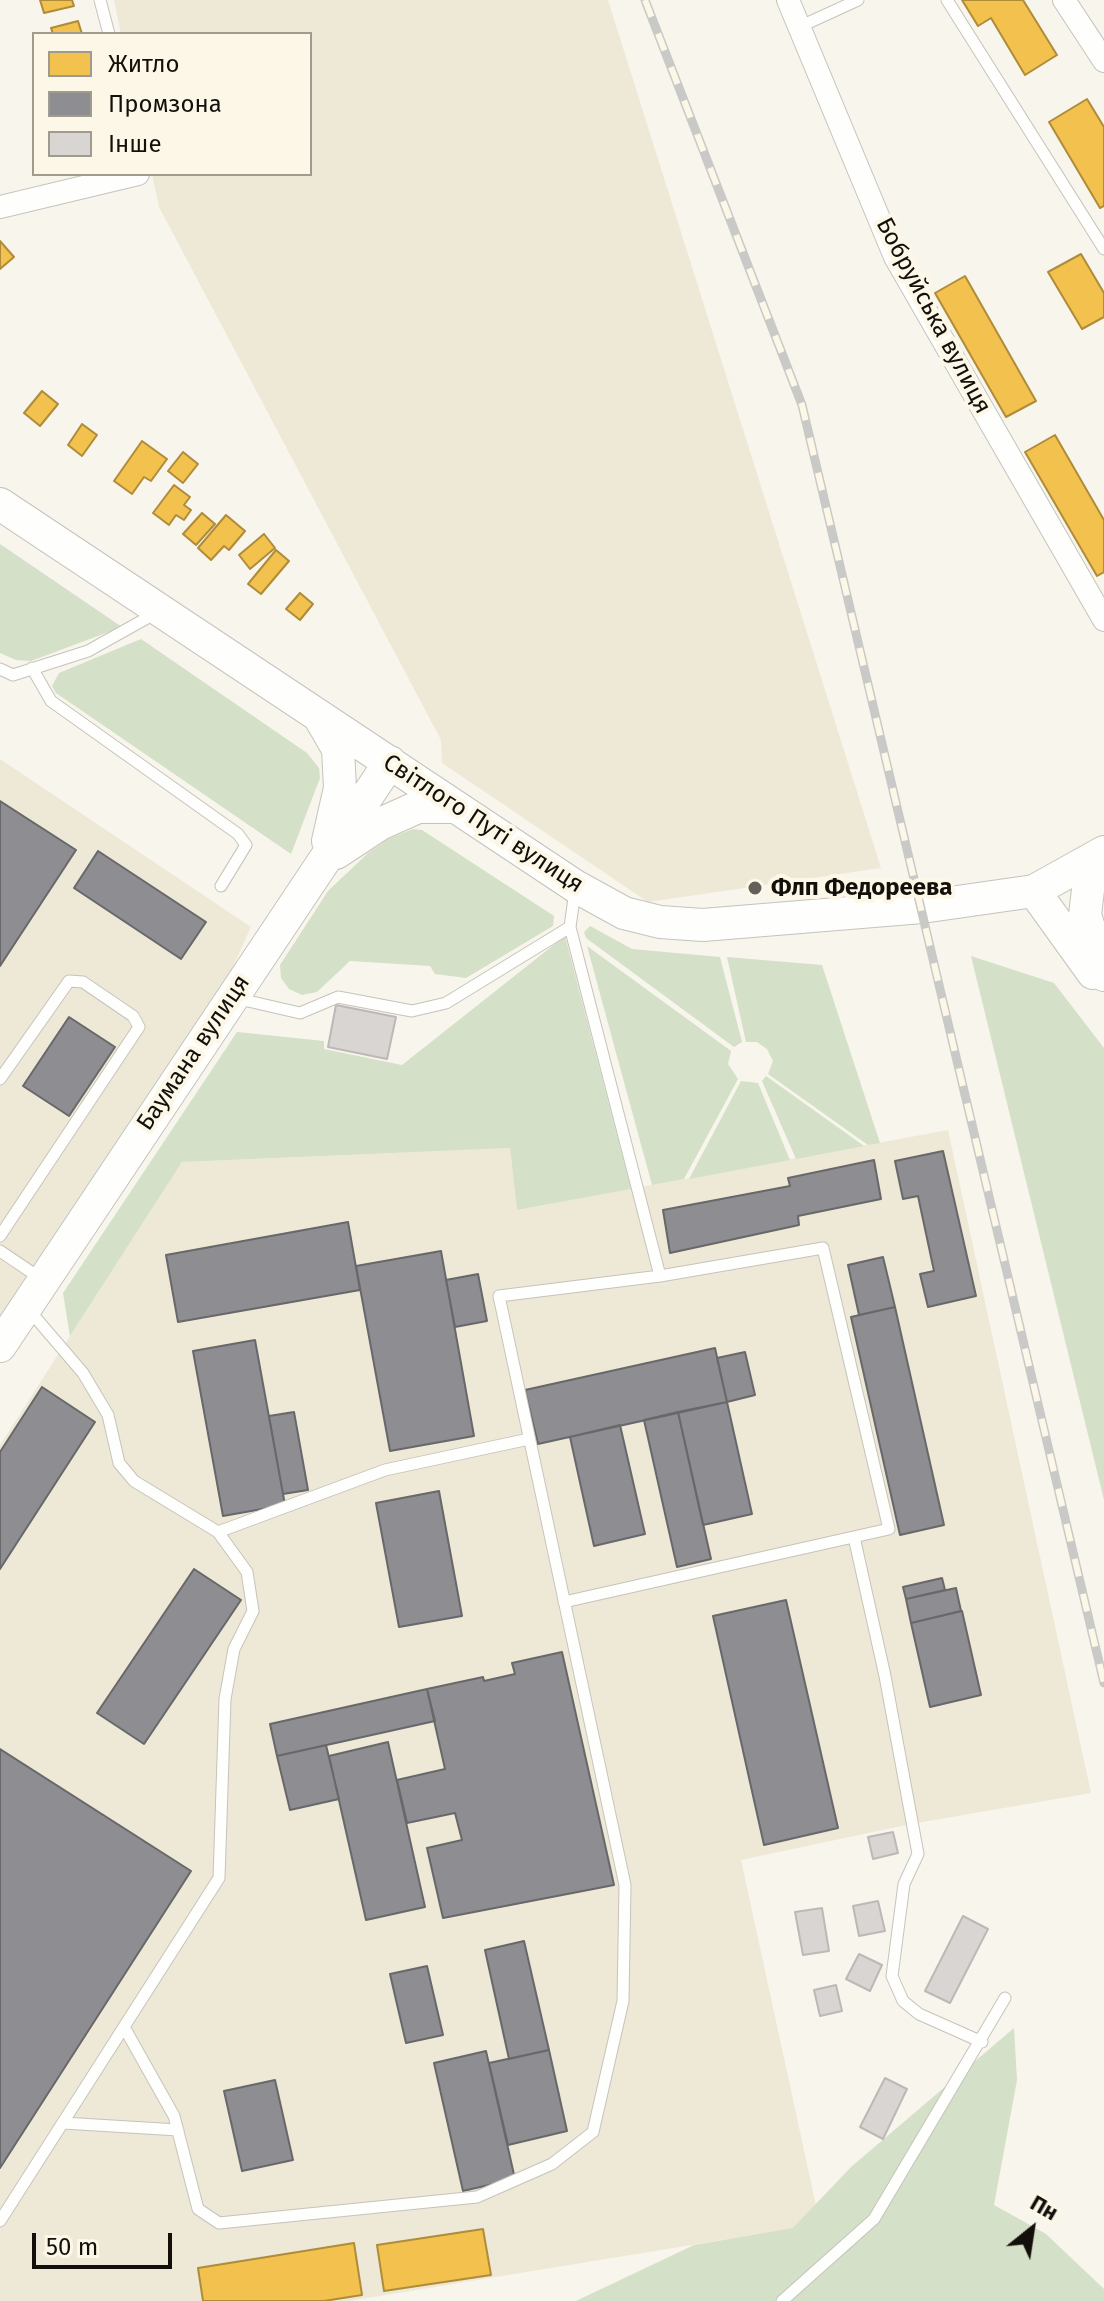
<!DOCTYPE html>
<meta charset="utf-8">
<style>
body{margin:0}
#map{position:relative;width:1104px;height:2301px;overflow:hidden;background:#f8f5ec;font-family:"Fira Sans",sans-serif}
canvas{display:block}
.legend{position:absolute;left:32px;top:32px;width:280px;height:144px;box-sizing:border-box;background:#fdf7e7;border:2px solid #9f9b8f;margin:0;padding:10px 14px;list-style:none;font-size:24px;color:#13100b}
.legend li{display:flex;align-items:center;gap:16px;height:40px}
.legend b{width:40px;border:2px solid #9f9b8f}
.north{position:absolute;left:992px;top:2189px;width:80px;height:80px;-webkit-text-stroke:6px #fdf7e7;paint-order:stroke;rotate:30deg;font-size:22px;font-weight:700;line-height:32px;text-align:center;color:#13100b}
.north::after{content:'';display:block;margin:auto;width:28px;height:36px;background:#13100b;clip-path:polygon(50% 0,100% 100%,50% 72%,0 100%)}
.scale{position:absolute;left:32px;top:2233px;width:140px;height:36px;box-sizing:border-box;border:4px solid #13100b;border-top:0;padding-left:10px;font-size:24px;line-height:28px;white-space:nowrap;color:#13100b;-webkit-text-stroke:6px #fdf7e7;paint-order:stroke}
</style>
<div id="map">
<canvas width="1104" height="2301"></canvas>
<ul class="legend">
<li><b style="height:22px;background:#f2c14e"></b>Житло</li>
<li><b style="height:22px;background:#8d8d92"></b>Промзона</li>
<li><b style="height:22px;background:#d8d5d2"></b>Інше</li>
</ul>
<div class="north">Пн</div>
<div class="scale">50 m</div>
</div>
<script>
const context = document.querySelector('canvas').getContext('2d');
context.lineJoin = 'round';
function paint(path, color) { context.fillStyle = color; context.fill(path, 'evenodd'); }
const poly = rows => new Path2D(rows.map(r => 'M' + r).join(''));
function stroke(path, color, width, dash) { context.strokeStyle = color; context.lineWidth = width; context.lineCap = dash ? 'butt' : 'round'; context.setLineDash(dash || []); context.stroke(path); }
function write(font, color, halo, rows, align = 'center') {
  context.font = font + ' "Fira Sans",sans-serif'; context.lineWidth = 8; context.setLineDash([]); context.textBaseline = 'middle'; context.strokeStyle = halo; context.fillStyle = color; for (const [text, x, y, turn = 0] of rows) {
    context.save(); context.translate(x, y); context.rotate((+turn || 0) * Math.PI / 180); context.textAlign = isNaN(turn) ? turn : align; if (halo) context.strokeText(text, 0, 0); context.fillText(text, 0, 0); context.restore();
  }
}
paint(poly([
 [114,0,608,0,881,868,648,902,442,763,441,740,159,207,152,174,310,174,310,34,121,34],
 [0,759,251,927,222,991,0,1325],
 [948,1130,1091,1793,911,1824,741,1860,820,2224,349,2301,0,2301,0,1445,182,1162,510,1148,517,1210]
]), '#eee8d7');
paint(poly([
 [0,544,122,627,31,661,16,660,0,653],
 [141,639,307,753,319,768,320,778,291,854,56,693,52,686,59,673],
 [413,829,422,830,554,916,553,926,466,978,435,974,430,966,350,961,317,992,302,995,289,989,281,978,280,965,328,891,368,853,390,838],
 [590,926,632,949,720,957,742,1042,734,1047,586,938,584,932],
 [565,936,631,1189,517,1210,510,1148,182,1162,70,1336,63,1293,237,1032,324,1041,324,1049,402,1065],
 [587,946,731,1051,728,1064,738,1079,684,1179,652,1185],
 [971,956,1054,983,1104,1048,1104,1500],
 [727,957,822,965,880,1143,868,1145,768,1074,773,1061,767,1049,757,1042,746,1042],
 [766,1076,864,1146,796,1159,762,1081],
 [741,1081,758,1083,790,1160,689,1179],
 [1014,2028,1017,2080,994,2205,1046,2234,1104,2289,1104,2301,576,2301,694,2245,793,2228,851,2167]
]), '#d4e0c7');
const homes = poly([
 [40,0,72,0,74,6,44,13,40,0],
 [962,0,1023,0,1057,55,1025,75,991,18,978,26,962,0],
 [78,21,82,34,53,34,51,28,78,21],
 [1087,99,1104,127,1104,206,1100,208,1049,122,1087,99],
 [0,241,14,257,0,269,0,241],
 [1081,254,1104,293,1104,317,1082,329,1048,272,1081,254],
 [965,276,1036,401,1006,417,935,293,965,276],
 [42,391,58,404,40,426,24,413,42,391],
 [82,424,97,435,82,456,68,445,82,424],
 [1055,435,1104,520,1104,572,1097,576,1025,452,1055,435],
 [142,441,167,459,151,481,144,477,132,494,114,481,142,441],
 [183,452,198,464,183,483,168,471,183,452],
 [174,485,190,497,184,505,191,510,184,520,176,515,169,525,153,513,174,485],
 [202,513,215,524,196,545,183,534,202,513],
 [226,515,245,531,229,550,224,546,211,560,198,548,226,515],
 [264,534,275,548,250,569,239,555,264,534],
 [276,550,289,561,261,594,248,584,276,550],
 [300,593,313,604,300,620,286,609,300,593],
 [483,2229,491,2275,384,2291,377,2245,483,2229],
 [354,2243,362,2295,324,2301,203,2301,198,2268,354,2243]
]);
paint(homes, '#f2c14e');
stroke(homes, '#af8c3a', 2);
const industry = poly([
 [0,801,76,850,0,966,0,801],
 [98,851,206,922,181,959,74,888,98,851],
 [69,1017,115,1047,69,1116,23,1086,69,1017],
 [943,1151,976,1296,928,1307,920,1274,934,1271,918,1196,903,1199,895,1161,943,1151],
 [874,1160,881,1199,798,1216,799,1225,670,1253,663,1210,790,1186,788,1178,874,1160],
 [348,1222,360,1290,178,1322,166,1255,348,1222],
 [441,1251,474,1436,390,1451,356,1266,441,1251],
 [883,1257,895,1307,859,1315,848,1265,883,1257],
 [478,1274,487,1321,455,1327,446,1280,478,1274],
 [895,1307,944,1525,900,1535,851,1317,895,1307],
 [255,1340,285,1505,223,1516,193,1351,255,1340],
 [715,1348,727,1402,538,1444,525,1390,715,1348],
 [745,1352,755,1395,727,1402,717,1358,745,1352],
 [42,1387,95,1422,0,1569,0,1452,42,1387],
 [727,1402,752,1514,703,1525,678,1412,727,1402],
 [294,1412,308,1490,283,1494,269,1416,294,1412],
 [678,1412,711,1559,677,1567,644,1420,678,1412],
 [620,1425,645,1534,594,1546,570,1437,620,1425],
 [439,1491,462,1616,399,1627,376,1503,439,1491],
 [194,1569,241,1600,144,1744,97,1713,194,1569],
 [942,1578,945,1590,906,1599,903,1587,942,1578],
 [956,1588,961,1611,911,1623,906,1599,956,1588],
 [786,1600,838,1828,764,1845,713,1616,786,1600],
 [962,1611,981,1695,930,1707,911,1623,962,1611],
 [562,1652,614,1885,443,1918,427,1848,462,1840,455,1813,407,1823,397,1780,445,1769,427,1689,483,1677,484,1681,515,1674,512,1663,562,1652],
 [427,1689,435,1721,277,1756,270,1724,427,1689],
 [388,1742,425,1907,366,1920,329,1756,388,1742],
 [326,1745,339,1799,290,1810,277,1756,326,1745],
 [0,1749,191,1871,0,2168,0,1749],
 [524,1941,549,2050,509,2059,485,1950,524,1941],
 [427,1966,443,2035,406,2043,390,1974,427,1966],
 [549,2050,567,2131,508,2145,489,2063,549,2050],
 [486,2051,515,2179,463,2191,434,2063,486,2051],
 [275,2080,293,2160,242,2171,224,2091,275,2080]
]);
paint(industry, '#8d8d92');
stroke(industry, '#68686a', 2);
const building = poly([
 [336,1005,396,1017,387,1059,328,1047,336,1005],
 [893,1832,898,1853,873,1859,868,1837,893,1832],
 [878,1901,885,1931,859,1936,853,1906,878,1901],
 [822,1908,829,1951,803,1955,795,1912,822,1908],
 [963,1916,988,1929,950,2003,925,1991,963,1916],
 [859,1954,882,1965,870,1991,846,1979,859,1954],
 [836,1985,842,2011,820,2016,814,1990,836,1985],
 [885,2078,907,2089,883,2139,860,2127,885,2078]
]);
paint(building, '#d8d5d2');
stroke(building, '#bdb8b7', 2);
const service = poly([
 [100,0,109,34],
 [947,0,1104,249],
 [799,27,858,0],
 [32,668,51,701,238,834,246,845,221,886],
 [0,669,13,675,88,651,156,613],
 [235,998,300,1013,338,997,412,1011,446,1003,570,927,575,891],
 [0,1079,69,981,83,982,133,1016,139,1027,0,1236],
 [0,1251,43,1280],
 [218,1532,385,1470,529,1439],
 [854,1537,885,1676,918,1854,904,1884,892,1976,903,2001,919,2014,982,2042],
 [564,1602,889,1529,823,1248,660,1276],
 [124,2027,174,2116,198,2209,219,2223,477,2197,552,2164,593,2132,623,2001,625,1885,499,1296,660,1276,570,927],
 [63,2123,178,2130],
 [0,2221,219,1878,225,1699,234,1649,253,1611,247,1572,218,1532,134,1481,119,1463,108,1415,83,1373,29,1310],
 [782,2301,874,2219,1005,1998]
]);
const minor = poly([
 [788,0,895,257,1104,620],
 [1064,0,1104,61],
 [0,207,138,174]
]);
const secondary = poly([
 [0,504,575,886,624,913,660,922,703,925,922,907,1034,891,1104,852],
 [320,718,338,749,340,788,328,841],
 [336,853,380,824,418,807,456,807],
 [1104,854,1089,881,1085,915,1104,975],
 [1034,891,1093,973],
 [0,1346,390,762]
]);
stroke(service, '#c5c3bc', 13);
stroke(minor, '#c5c3bc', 24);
stroke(secondary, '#c5c3bc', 34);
stroke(service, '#fefefc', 11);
stroke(minor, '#fefefc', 22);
stroke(secondary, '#fefefc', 32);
const rail = poly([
 [645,0,802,405,1104,1683]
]);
stroke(rail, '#c9c9c7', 9);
stroke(rail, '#fdf7e7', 6, [18]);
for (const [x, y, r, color] of [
 [755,888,8,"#63605a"]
]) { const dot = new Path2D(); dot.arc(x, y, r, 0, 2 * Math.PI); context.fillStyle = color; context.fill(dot); stroke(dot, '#fdf7e7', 3); }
write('24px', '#13100b', '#fdf7e7', [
 ["Бобруйська вулиця",933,316,62],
 ["Світлого Путі вулиця",483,824,33],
 ["Баумана вулиця",194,1053,-56]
]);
write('bold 24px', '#13100b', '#fdf7e7', [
 ["Флп Федореева",771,888]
], 'left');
</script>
